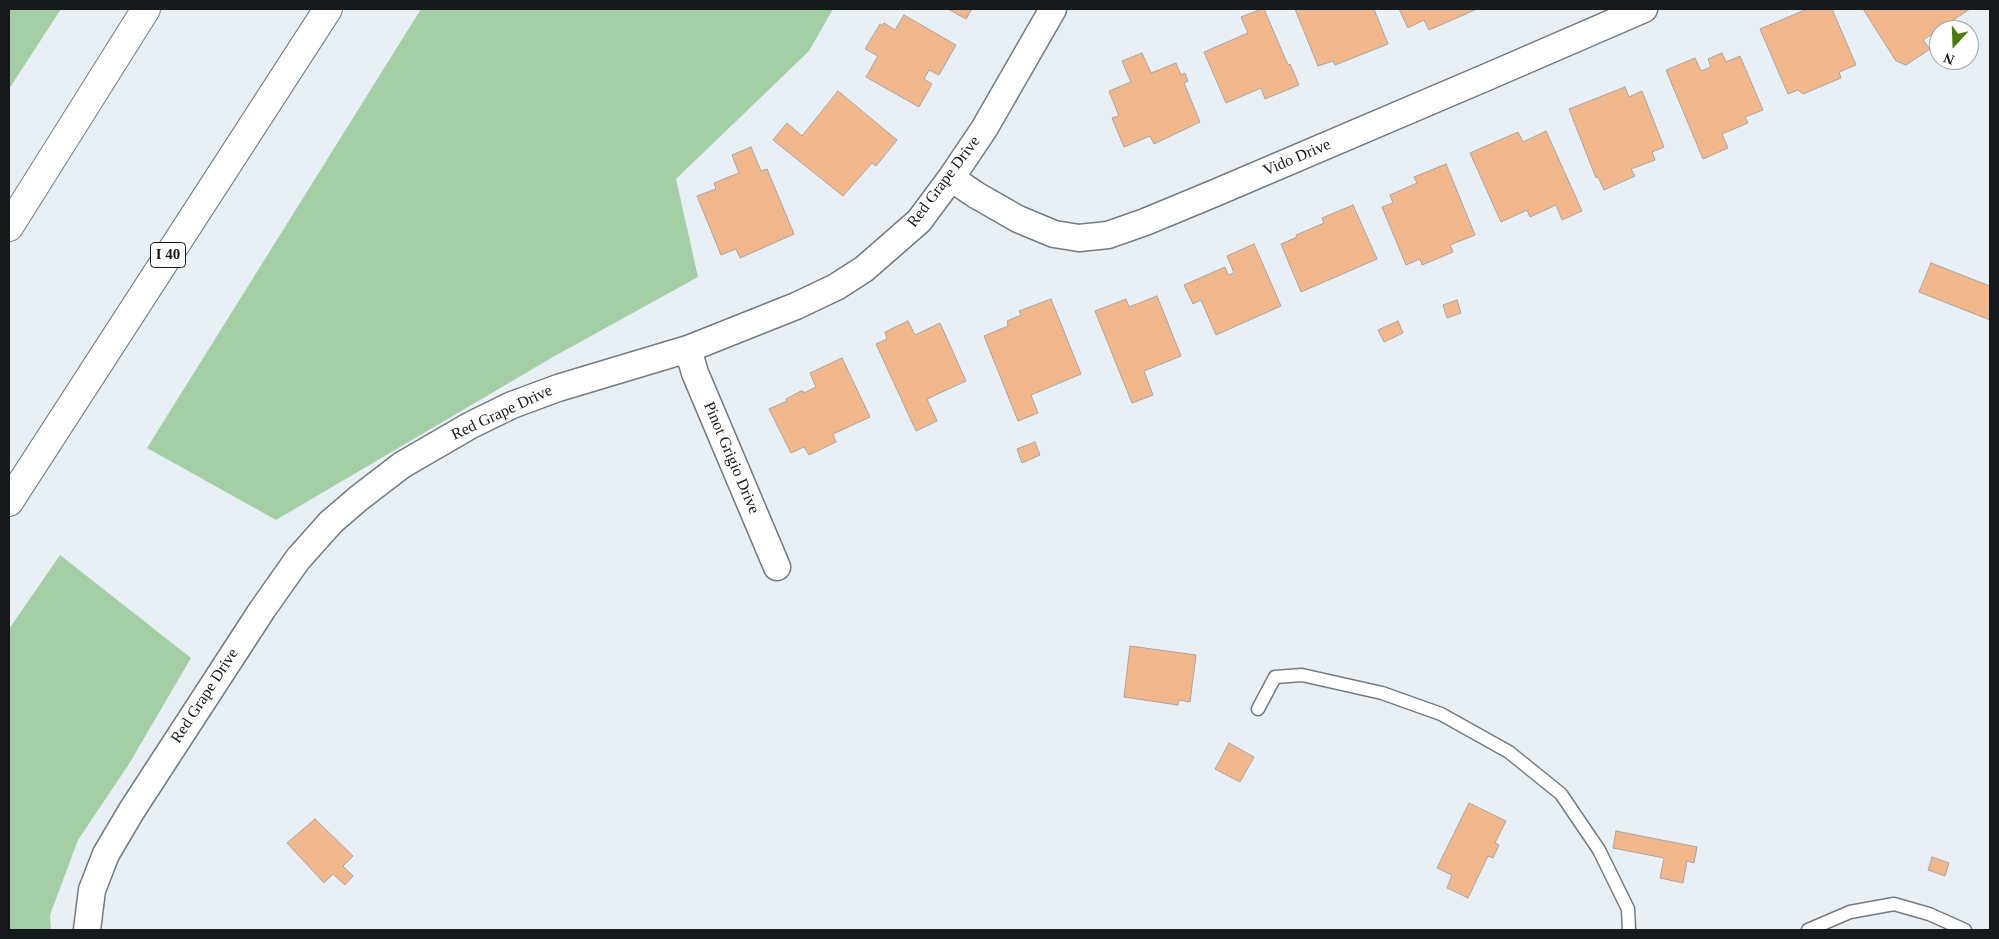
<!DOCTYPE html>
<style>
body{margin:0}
#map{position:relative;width:1999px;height:939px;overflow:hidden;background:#e8f0f6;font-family:Georgia,serif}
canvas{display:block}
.frame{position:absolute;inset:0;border:10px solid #16191b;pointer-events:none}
.north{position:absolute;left:1929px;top:20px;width:50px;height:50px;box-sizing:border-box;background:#fff;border:1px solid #a2a3a4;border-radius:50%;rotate:200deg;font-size:14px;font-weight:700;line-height:20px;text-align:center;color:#16191b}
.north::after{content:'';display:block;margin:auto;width:18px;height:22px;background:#4c7d0b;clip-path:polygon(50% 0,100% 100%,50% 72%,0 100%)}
</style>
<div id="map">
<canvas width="1999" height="939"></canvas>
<div class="frame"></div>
<div class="north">N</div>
</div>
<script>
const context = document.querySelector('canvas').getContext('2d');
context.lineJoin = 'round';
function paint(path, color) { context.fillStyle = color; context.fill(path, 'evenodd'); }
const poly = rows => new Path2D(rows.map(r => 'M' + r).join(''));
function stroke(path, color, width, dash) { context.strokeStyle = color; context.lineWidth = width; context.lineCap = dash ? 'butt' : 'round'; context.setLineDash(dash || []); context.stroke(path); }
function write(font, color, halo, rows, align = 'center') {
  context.font = font + ' Georgia,serif'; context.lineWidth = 5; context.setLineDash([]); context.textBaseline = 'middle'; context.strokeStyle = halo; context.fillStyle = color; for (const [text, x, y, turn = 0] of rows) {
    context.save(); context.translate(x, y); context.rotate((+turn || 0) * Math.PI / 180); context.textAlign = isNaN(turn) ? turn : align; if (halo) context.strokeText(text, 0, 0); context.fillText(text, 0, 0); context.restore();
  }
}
paint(poly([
 [9,9,61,9,9,89],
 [421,9,833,9,809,51,676,179,698,277,553,357,276,520,147,448],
 [60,555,191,658,129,764,78,840,50,915,51,930,9,930,9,629]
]), '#a4cfa6');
const building = poly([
 [948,9,972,9,966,19,948,9],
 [1262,9,1264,9,1288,65,1290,64,1299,85,1265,99,1261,88,1226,103,1204,52,1248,33,1241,17,1262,9],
 [1295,9,1374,9,1388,44,1335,65,1333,61,1318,66,1295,9],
 [1399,9,1477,9,1429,30,1424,20,1408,28,1399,9],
 [1807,9,1832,9,1856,65,1839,72,1841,78,1803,94,1798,90,1788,94,1760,29,1807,9],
 [1863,9,1970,9,1923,40,1930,49,1906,65,1896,61,1863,9],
 [904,15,956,45,939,75,929,70,924,79,932,84,919,107,866,77,878,56,865,49,880,24,882,26,884,23,895,30,904,15],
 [1142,53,1151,73,1176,63,1181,75,1185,73,1188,81,1184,83,1200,122,1154,144,1150,136,1124,147,1112,118,1119,116,1109,91,1131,82,1122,61,1142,53],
 [1722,53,1726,62,1740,56,1763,110,1745,117,1748,123,1722,134,1728,148,1703,159,1666,70,1695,58,1701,71,1711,67,1708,59,1722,53],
 [1625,87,1629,97,1642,91,1664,147,1652,152,1655,160,1631,169,1635,176,1604,190,1598,177,1596,178,1569,109,1625,87],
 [838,91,897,140,876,166,872,163,843,196,773,140,787,123,802,136,838,91],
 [1546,131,1582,211,1562,220,1556,205,1530,217,1527,210,1501,222,1470,153,1518,132,1523,142,1546,131],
 [751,147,761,171,767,169,794,234,740,258,736,249,721,255,697,196,716,189,714,183,739,173,732,155,751,147],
 [1446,164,1475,235,1450,245,1453,252,1422,265,1420,259,1406,265,1382,207,1393,203,1390,195,1417,183,1414,177,1446,164],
 [1353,205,1377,259,1301,292,1281,244,1297,237,1296,235,1324,223,1322,218,1353,205],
 [1254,244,1281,306,1216,335,1201,300,1193,304,1184,285,1225,267,1228,275,1234,273,1227,256,1254,244],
 [1931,263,1990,286,1990,320,1919,292,1931,263],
 [1157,296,1181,356,1144,371,1153,395,1132,403,1095,311,1126,299,1129,307,1157,296],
 [1051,299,1081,374,1031,395,1038,413,1018,421,984,336,1008,326,1007,321,1021,315,1019,311,1051,299],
 [1457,300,1461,313,1447,318,1443,305,1457,300],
 [908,321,915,335,940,323,966,381,927,399,937,421,916,431,876,344,887,339,885,332,908,321],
 [1398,321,1403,333,1384,342,1378,330,1398,321],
 [842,358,870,417,833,434,836,442,809,455,804,447,791,453,769,409,787,401,786,399,801,391,803,391,804,393,816,387,810,373,842,358],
 [1035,442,1040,455,1022,463,1017,449,1035,442],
 [1130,646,1196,655,1190,702,1179,700,1178,705,1124,697,1130,646],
 [1229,743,1254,757,1240,782,1215,769,1229,743],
 [1469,803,1506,821,1495,843,1499,845,1493,858,1488,856,1468,898,1447,888,1452,875,1437,868,1469,803],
 [315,819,353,856,343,866,353,876,345,885,333,874,324,883,287,843,315,819],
 [1616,831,1697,847,1694,863,1687,861,1683,883,1660,878,1664,858,1613,848,1616,831],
 [1932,857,1949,863,1945,876,1928,870,1932,857]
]);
paint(building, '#f2b78b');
stroke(building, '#aba39d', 1);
const service = poly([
 [1258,709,1275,677,1302,675,1382,693,1441,714,1509,752,1561,794,1599,850,1628,909,1629,930],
 [1808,930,1850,912,1894,904,1929,914,1965,930]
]);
const minor = poly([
 [951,178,976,195,1018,219,1054,234,1079,238,1108,235,1145,222,1215,193,1487,77,1644,9],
 [688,349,695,373,777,567],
 [87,930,92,890,106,854,132,810,262,610,298,559,331,522,359,498,402,465,471,425,512,405,558,388,688,349,796,306,836,287,864,269,919,221,951,178,984,129,1053,9]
]);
const motorway = poly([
 [9,227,146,9],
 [9,502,328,9]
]);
stroke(service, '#757c81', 15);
stroke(minor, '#757c81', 29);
stroke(motorway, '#757c81', 30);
stroke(service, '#fff', 12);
stroke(minor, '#fff', 26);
stroke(motorway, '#fff', 28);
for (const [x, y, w] of [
 [168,255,35]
]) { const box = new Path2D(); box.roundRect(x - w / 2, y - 12.5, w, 25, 4); context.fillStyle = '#fff'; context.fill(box); stroke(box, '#16191b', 1); }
write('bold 15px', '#16191b', null, [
 ["I 40",168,255]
]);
write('16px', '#16191b', '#fff', [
 ["Vido Drive",1297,158,-23],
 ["Red Grape Drive",944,182,-53],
 ["Red Grape Drive",502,413,-25],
 ["Pinot Grigio Drive",731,458,67],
 ["Red Grape Drive",205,696,-57]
]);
</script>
